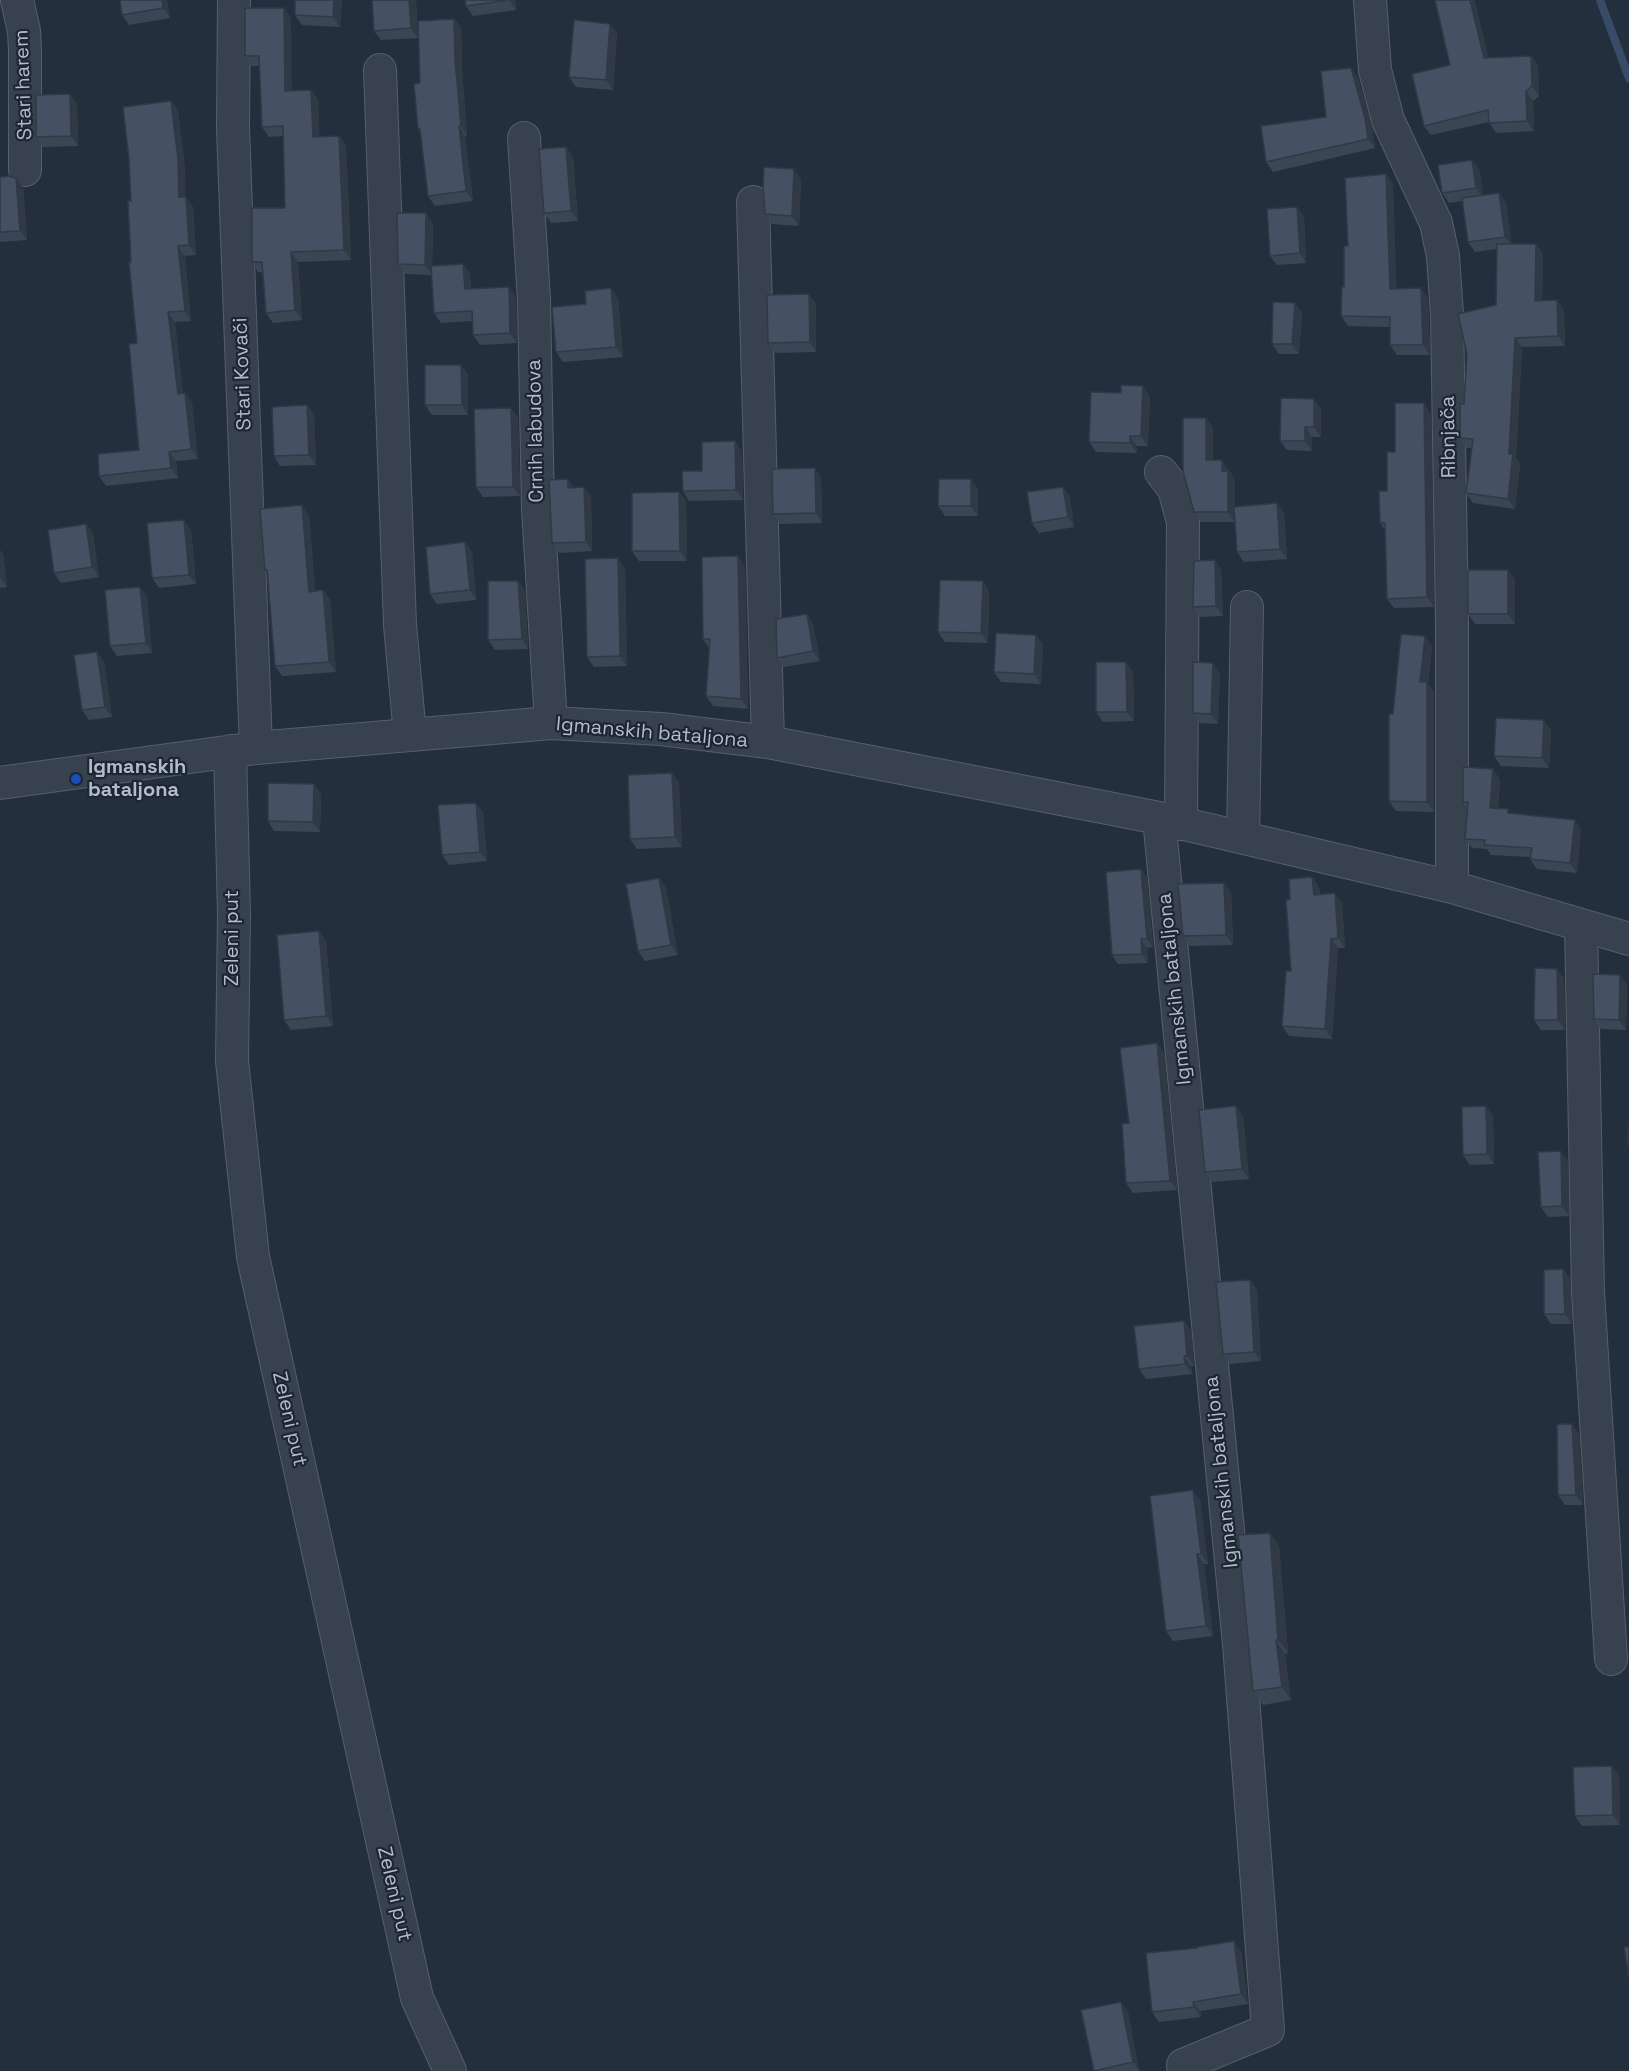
<!DOCTYPE html>
<meta charset="utf-8">
<style>
body{margin:0}
canvas{display:block;background:#242f3e}
</style>
<canvas width="1629" height="2071"></canvas>
<script>
const context = document.querySelector('canvas').getContext('2d');
context.lineJoin = 'round';
const poly = rows => new Path2D(rows.map(r => 'M' + r).join(''));
function stroke(path, color, width, dash) { context.strokeStyle = color; context.lineWidth = width; context.lineCap = dash ? 'butt' : 'round'; context.setLineDash(dash || []); context.stroke(path); }
function paint(path, color) { context.fillStyle = color; context.fill(path, 'evenodd'); }
function write(font, color, halo, rows, align = 'center') {
  context.font = font + ' "Space Grotesk",sans-serif'; context.lineWidth = 4.5; context.setLineDash([]); context.textBaseline = 'middle'; context.strokeStyle = halo; context.fillStyle = color; for (const [text, x, y, turn = 0] of rows) {
    context.save(); context.translate(x, y); context.rotate((+turn || 0) * Math.PI / 180); context.textAlign = isNaN(turn) ? turn : align; if (halo) context.strokeText(text, 0, 0); context.fillText(text, 0, 0); context.restore();
  }
}
stroke(poly([
 [1600,0,1629,78]
]), '#394c67', 8);
const minor = poly([
 [17,0,24,31,25,50,25,170],
 [234,0,233,128,256,748],
 [1370,0,1375,70,1388,120,1436,223,1443,256,1447,315,1452,622,1452,887],
 [380,70,400,625,410,735],
 [524,138,534,300,538,509,551,723],
 [753,202,768,742],
 [1161,472,1174,489,1183,522,1181,824],
 [230,751,234,914,232,1061,253,1257,417,1998,450,2071],
 [0,783,256,748,410,735,551,723,661,729,768,742,1159,818,1452,887,1629,939],
 [1159,818,1239,1644,1268,2030,1183,2065,1184,2071],
 [1243,838,1247,607],
 [1581,925,1588,1292,1611,1659]
]);
stroke(minor, '#565f6c', 34);
stroke(minor, '#38414e', 32);
paint(poly([
 [167,0,170,18,129,25,122,15],
 [342,0,340,27,302,25,295,15],
 [416,0,418,38,381,40,374,31],
 [465,0,515,0,516,10,473,16,466,6],
 [1435,0,1474,0,1488,58,1531,56,1538,66,1539,96,1533,101,1534,131,1496,133,1489,122,1431,135,1424,126,1450,65],
 [284,8,291,18,291,91,311,90,318,100,319,137,339,136,346,146,351,260,298,262,302,320,273,323,266,313,263,272,258,272,252,262,285,208,284,136,269,137,262,127,260,66,251,66,245,56],
 [454,19,461,28,462,70,467,136,465,136,473,201,435,206,428,196,420,133,418,129,420,83],
 [610,24,617,33,613,90,576,87,569,77],
 [1358,78,1372,128,1375,148,1273,172,1266,162,1326,117],
 [171,101,178,111,185,169,185,197,193,207,196,255,185,256,191,321,175,322,183,394,185,393,192,403,198,459,176,461,178,478,106,486,99,476,139,450,137,343,131,262,131,201],
 [77,104,78,146,43,147,36,137],
 [566,147,573,157,578,221,551,223,544,213],
 [1472,160,1479,169,1483,195,1499,193,1506,202,1511,244,1536,244,1543,254,1542,301,1557,300,1564,310,1565,346,1522,347,1516,458,1520,464,1515,509,1473,503,1466,493,1472,448,1467,448,1460,438,1464,404,1467,354,1496,305,1497,249,1475,252,1468,242,1462,201,1449,203,1442,193],
 [1386,174,1393,184,1396,289,1428,298,1430,355,1397,355,1390,345,1390,327,1348,326,1341,316,1348,246],
 [0,177,23,187,27,240,0,242],
 [801,179,799,226,772,224,765,214],
 [1304,217,1306,263,1277,265,1270,256],
 [433,223,432,266,463,264,470,274,471,289,509,287,516,297,517,343,480,345,473,335,472,321,441,323,434,313,432,275,405,274,398,264],
 [618,298,623,357,563,362,556,352,586,304],
 [1295,303,1302,313,1299,354,1279,354,1272,344],
 [816,304,816,352,775,353,768,343],
 [468,374,468,415,432,415,425,405],
 [1121,393,1150,396,1148,446,1137,446,1137,453,1096,452,1089,442],
 [307,405,314,415,316,465,280,466,274,456],
 [511,408,518,418,520,496,483,497,476,487],
 [1321,409,1321,437,1312,437,1312,451,1287,450,1280,441],
 [1431,413,1434,607,1394,608,1387,599,1385,530,1380,523,1387,491,1395,452],
 [1206,418,1213,428,1213,460,1229,470,1235,481,1235,507,1277,503,1284,513,1287,559,1244,562,1237,552,1235,522,1201,522,1194,512],
 [742,451,743,500,689,501,683,491],
 [821,478,822,523,780,524,773,514],
 [568,479,574,488,584,487,591,497,592,551,559,553,552,543],
 [971,479,978,489,978,516,945,516,938,506],
 [1063,487,1070,497,1074,527,1039,533,1032,523],
 [679,492,686,502,687,561,639,561,632,551],
 [309,515,315,591,323,590,330,600,336,672,282,676,275,666,268,573,265,570],
 [86,524,93,534,99,577,61,583,54,573],
 [191,530,196,584,159,588,152,578],
 [465,542,472,552,476,600,437,604,430,594],
 [0,550,3,554,7,587,0,588],
 [1215,560,1221,570,1223,616,1200,617,1193,607],
 [745,566,748,709,713,706,706,696,710,649,703,639],
 [625,568,627,666,594,667,587,657],
 [1508,570,1515,580,1515,624,1475,624,1468,614],
 [518,581,525,591,528,649,495,650,488,640],
 [989,591,988,643,945,642,938,632],
 [147,597,152,653,117,656,110,646],
 [807,614,813,624,820,661,784,667,777,658],
 [1036,635,1043,645,1041,684,1001,682,994,672],
 [1425,636,1432,646,1428,684,1434,692,1434,812,1396,811,1389,801,1393,714],
 [104,662,112,717,89,720,82,710],
 [1133,672,1134,721,1103,722,1096,712],
 [1220,673,1218,724,1200,723,1193,713],
 [1551,730,1549,768,1501,766,1494,756],
 [672,773,679,783,682,847,637,849,630,839],
 [1500,779,1498,809,1510,813,1575,820,1581,830,1577,873,1537,869,1530,859,1530,857,1491,855,1487,849,1472,848,1465,839,1467,808,1463,802],
 [314,784,321,794,320,832,274,831,268,821],
 [483,812,487,861,449,865,442,855],
 [1141,869,1147,877,1153,947,1147,948,1148,963,1118,964,1112,955],
 [1312,877,1319,887,1320,894,1342,903,1345,948,1338,948,1332,1039,1289,1036,1282,1026,1291,971,1290,899],
 [666,888,678,955,645,961,638,951],
 [1231,892,1233,945,1190,946,1183,936],
 [326,941,333,1026,291,1030,284,1020],
 [1564,979,1565,1030,1541,1030,1534,1020],
 [1627,984,1626,1030,1601,1029,1594,1019],
 [1164,1053,1177,1190,1133,1193,1126,1183,1129,1123],
 [1243,1116,1249,1179,1212,1182,1205,1172],
 [1493,1116,1494,1164,1470,1165,1463,1155],
 [1568,1161,1569,1216,1548,1217,1541,1207],
 [1563,1269,1570,1279,1572,1324,1551,1324,1544,1314],
 [1250,1280,1257,1290,1261,1361,1230,1364,1223,1354],
 [1184,1321,1191,1331,1194,1366,1191,1366,1192,1374,1146,1379,1139,1369],
 [1572,1424,1579,1434,1583,1505,1565,1505,1558,1495],
 [1200,1500,1208,1564,1204,1564,1213,1636,1173,1641,1166,1631],
 [1270,1533,1279,1546,1288,1653,1285,1654,1291,1700,1263,1705,1253,1691],
 [1619,1775,1620,1825,1582,1826,1575,1816],
 [1241,1951,1248,2004,1200,2011,1201,2017,1159,2022,1152,2012],
 [1121,2002,1128,2012,1139,2071,1094,2071]
]), '#3b4654');
paint(poly([
 [162,0,167,0,170,18,163,8],
 [334,0,342,0,340,27,333,17],
 [409,0,416,0,418,38,411,28],
 [509,0,515,0,516,10],
 [1470,0,1474,0,1475,1,1491,68,1484,58],
 [284,8,291,18,292,101,285,91],
 [454,19,461,28,462,70,467,136,461,126,455,60],
 [610,24,617,33,613,90,606,80],
 [1531,56,1538,66,1539,96,1532,86],
 [1351,68,1358,78,1372,128,1375,148,1368,139],
 [311,90,318,100,320,147,313,137],
 [1526,91,1533,101,1534,131,1527,121],
 [70,94,77,104,78,146,71,136],
 [171,101,178,111,185,169,186,207,179,197],
 [459,126,465,136,473,201,466,191],
 [339,136,346,146,351,260,344,250],
 [566,147,573,157,578,221,571,211],
 [1472,160,1479,169,1483,198,1476,188],
 [794,169,801,179,799,226,792,216],
 [1386,174,1393,184,1397,299,1390,289],
 [16,178,23,187,27,240,20,231],
 [1499,193,1506,202,1512,246,1505,237],
 [186,197,193,207,196,255,189,245],
 [1297,207,1304,217,1306,263,1300,253],
 [426,213,433,223,432,275,425,265],
 [1536,244,1543,254,1542,311,1535,301],
 [178,246,185,256,191,321,185,311],
 [291,252,298,262,302,320,295,310],
 [463,264,470,274,471,299,465,289],
 [509,287,516,297,517,343,510,333],
 [611,288,618,298,623,357,616,347],
 [1421,288,1428,298,1430,355,1423,345],
 [809,294,816,304,816,352,810,342],
 [1557,300,1564,310,1565,346,1558,336],
 [1295,303,1302,313,1299,354,1292,344],
 [168,312,175,322,184,404,178,394],
 [1515,338,1522,347,1516,458,1520,464,1515,509,1508,499,1509,454],
 [461,365,468,374,468,415,462,405],
 [1143,386,1150,396,1148,446,1141,436],
 [185,393,192,403,198,459,191,449],
 [1314,399,1321,409,1321,437,1314,427],
 [1424,403,1431,413,1434,607,1427,597],
 [307,405,314,415,316,465,309,455],
 [511,408,518,418,520,496,513,487],
 [1206,418,1213,428,1213,470,1206,460],
 [1305,427,1312,437,1312,451,1305,441],
 [1130,436,1137,446,1137,453,1130,443],
 [735,441,742,451,743,500,736,490],
 [169,452,176,461,178,478,171,468],
 [1222,460,1235,481,1235,522,1228,512,1222,471],
 [815,468,821,478,822,523,816,513],
 [568,479,575,489,568,488],
 [971,479,978,489,978,516,971,506],
 [584,487,591,497,592,551,586,542],
 [1063,487,1070,497,1074,527,1068,517],
 [679,492,686,502,687,561,680,551],
 [1277,503,1284,513,1287,559,1280,549],
 [302,505,309,515,316,601,309,592],
 [184,520,191,530,196,584,189,575],
 [86,524,93,534,99,577,92,567],
 [465,542,472,552,476,600,470,590],
 [0,550,3,554,7,587,0,578],
 [738,556,745,566,748,709,741,699],
 [618,558,625,568,627,666,620,656],
 [1215,560,1221,570,1223,616,1216,606],
 [1508,570,1515,580,1515,624,1508,614],
 [518,581,525,591,528,649,522,639],
 [983,581,989,591,988,643,981,633],
 [140,587,147,597,152,653,146,643],
 [323,590,330,600,336,672,329,662],
 [807,614,813,624,820,661,813,651],
 [1036,635,1043,645,1041,684,1034,674],
 [1425,636,1432,646,1428,684,1434,692,1434,812,1427,802,1420,682],
 [97,652,104,662,112,717,105,707],
 [1126,662,1133,672,1134,721,1127,712],
 [1213,663,1220,673,1218,724,1211,714],
 [1544,720,1551,730,1549,768,1542,758],
 [1493,769,1500,779,1497,818,1490,808],
 [672,773,679,783,682,847,675,837],
 [314,784,321,794,320,832,313,822],
 [476,803,483,812,487,861,480,852],
 [1575,820,1581,830,1577,873,1570,863],
 [1141,869,1147,877,1153,947,1147,939],
 [1312,877,1319,887,1320,905,1314,895],
 [659,878,666,888,678,955,671,945],
 [1224,883,1231,892,1233,945,1226,935],
 [1335,893,1342,903,1345,948,1338,938],
 [319,931,326,941,333,1026,326,1016],
 [1141,939,1147,948,1148,963,1142,954],
 [1331,939,1338,948,1332,1039,1325,1029],
 [1557,969,1564,979,1565,1030,1558,1020],
 [1620,975,1627,984,1626,1030,1619,1020],
 [1157,1043,1164,1053,1177,1190,1170,1181],
 [1236,1106,1243,1116,1249,1179,1242,1169],
 [1486,1106,1493,1116,1494,1164,1487,1154],
 [1561,1151,1568,1161,1569,1216,1562,1206],
 [1563,1269,1570,1279,1572,1324,1565,1314],
 [1250,1280,1257,1290,1261,1361,1254,1352],
 [1184,1321,1191,1331,1194,1366,1187,1356],
 [1184,1356,1191,1366,1192,1374,1185,1364],
 [1572,1424,1579,1434,1583,1505,1576,1495],
 [1193,1490,1200,1500,1208,1564,1201,1554],
 [1270,1533,1279,1546,1288,1653,1278,1640],
 [1197,1554,1204,1564,1213,1636,1206,1626],
 [1276,1640,1285,1654,1291,1700,1282,1687],
 [1612,1766,1619,1775,1620,1825,1613,1815],
 [1234,1941,1241,1951,1248,2004,1241,1994],
 [1121,2002,1128,2012,1139,2071,1133,2062],
 [1193,2002,1200,2011,1201,2017,1194,2007]
]), '#303945');
const building = poly([
 [120,0,162,0,163,8,122,15,120,0],
 [295,0,334,0,333,17,295,15,295,0],
 [372,0,409,0,411,28,374,31,372,0],
 [465,0,509,0,466,6,465,0],
 [1435,0,1470,0,1484,58,1531,56,1532,86,1526,91,1527,121,1489,123,1488,110,1424,126,1412,74,1450,65,1435,0],
 [245,8,284,8,285,91,311,90,313,137,339,136,344,250,291,252,295,310,266,313,262,262,252,262,252,208,285,208,283,126,262,127,259,56,245,56,245,8],
 [454,19,455,60,461,126,459,126,466,191,428,196,420,129,418,129,414,84,420,83,418,21,454,19],
 [574,20,610,24,606,80,569,77,574,20],
 [1351,68,1365,118,1368,139,1266,162,1261,126,1326,117,1321,71,1351,68],
 [70,94,71,136,36,137,36,95,70,94],
 [171,101,178,159,179,197,186,197,189,245,178,246,185,311,168,312,178,394,185,393,191,449,169,452,171,468,99,476,98,454,139,450,129,344,137,343,129,262,131,262,128,201,131,201,129,160,123,107,171,101],
 [566,147,571,211,544,213,539,149,566,147],
 [1472,160,1476,188,1442,193,1438,165,1472,160],
 [764,167,794,169,792,216,765,214,763,187,764,167],
 [1386,174,1390,289,1421,288,1423,345,1390,345,1390,317,1341,316,1342,287,1344,287,1344,246,1348,246,1345,178,1386,174],
 [9,176,16,178,20,231,0,232,0,177,9,176],
 [1499,193,1505,237,1468,242,1462,198,1499,193],
 [1297,207,1300,253,1270,256,1267,209,1297,207],
 [397,213,426,213,425,265,398,264,397,213],
 [1497,244,1536,244,1535,301,1557,300,1558,336,1515,338,1509,454,1513,454,1508,499,1466,493,1473,439,1460,438,1460,404,1464,404,1467,354,1458,314,1496,305,1497,244],
 [463,264,465,289,509,287,510,333,473,335,472,311,434,313,431,266,463,264],
 [611,288,616,347,556,352,552,307,586,304,585,291,611,288],
 [809,294,810,342,768,343,767,295,809,294],
 [1273,302,1295,303,1292,344,1272,344,1273,302],
 [425,365,461,365,462,405,425,405,425,365],
 [1121,385,1143,386,1141,436,1130,436,1130,443,1089,442,1091,392,1121,393,1121,385],
 [1281,398,1314,399,1314,427,1305,427,1305,441,1280,441,1281,398],
 [1395,403,1424,403,1427,597,1387,599,1385,523,1380,523,1379,491,1387,491,1387,452,1395,452,1395,403],
 [307,405,309,455,274,456,272,407,307,405],
 [511,408,513,487,476,487,474,409,511,408],
 [1183,418,1206,418,1206,460,1222,460,1222,471,1228,471,1228,512,1194,512,1183,471,1183,418],
 [735,441,736,490,683,491,682,471,702,471,702,442,735,441],
 [815,468,816,513,773,514,772,469,815,468],
 [568,479,568,488,584,487,586,542,552,543,549,480,568,479],
 [939,479,971,479,971,506,938,506,939,479],
 [1063,487,1068,517,1032,523,1027,492,1063,487],
 [679,492,680,551,632,551,632,493,679,492],
 [1277,503,1280,549,1237,552,1234,507,1277,503],
 [302,505,309,592,323,590,329,662,275,666,267,570,265,570,260,509,302,505],
 [184,520,189,575,152,578,147,523,184,520],
 [86,524,92,567,54,573,48,530,86,524],
 [465,542,470,590,430,594,426,547,465,542],
 [738,556,741,699,706,696,710,639,703,639,702,557,738,556],
 [618,558,620,656,587,657,585,559,618,558],
 [1215,560,1216,606,1193,607,1194,561,1215,560],
 [1468,570,1508,570,1508,614,1468,614,1468,570],
 [940,580,983,581,981,633,938,632,940,580],
 [488,581,518,581,522,639,488,640,488,581],
 [140,587,146,643,110,646,105,590,140,587],
 [807,614,813,651,777,658,776,619,807,614],
 [996,633,1036,635,1034,674,994,672,996,633],
 [1401,634,1425,636,1420,682,1427,682,1427,802,1389,801,1389,714,1393,714,1401,634],
 [97,652,105,707,82,710,74,655,97,652],
 [1096,662,1126,662,1127,712,1096,712,1096,662],
 [1193,662,1213,663,1211,714,1193,713,1193,662],
 [1496,718,1544,720,1542,758,1494,756,1496,718],
 [1463,767,1493,769,1490,808,1508,809,1508,813,1575,820,1570,863,1530,859,1532,848,1484,845,1485,840,1465,839,1468,802,1463,802,1463,767],
 [672,773,675,837,630,839,628,775,672,773],
 [268,783,314,784,313,822,268,821,268,783],
 [476,803,480,852,442,855,438,805,476,803],
 [1141,869,1147,939,1141,939,1142,954,1112,955,1106,872,1141,869],
 [1312,877,1314,895,1335,893,1338,938,1331,939,1325,1029,1282,1026,1286,971,1291,971,1286,900,1290,899,1289,879,1312,877],
 [659,878,671,945,638,951,626,884,659,878],
 [1224,883,1226,935,1183,936,1178,884,1224,883],
 [319,931,326,1016,284,1020,277,935,319,931],
 [1535,968,1557,969,1558,1020,1534,1020,1535,968],
 [1593,974,1620,975,1619,1020,1594,1019,1593,974],
 [1157,1043,1170,1181,1126,1183,1122,1124,1129,1123,1120,1048,1157,1043],
 [1236,1106,1242,1169,1205,1172,1199,1110,1236,1106],
 [1486,1106,1487,1154,1463,1155,1462,1107,1486,1106],
 [1629,1120,1629,1145,1628,1145,1629,1120],
 [1561,1151,1562,1206,1541,1207,1538,1152,1561,1151],
 [1563,1269,1565,1314,1544,1314,1544,1270,1563,1269],
 [1250,1280,1254,1352,1223,1354,1216,1282,1250,1280],
 [1184,1321,1187,1356,1184,1356,1185,1364,1139,1369,1134,1326,1184,1321],
 [1557,1424,1572,1424,1576,1495,1558,1495,1557,1424],
 [1193,1490,1201,1554,1197,1554,1206,1626,1166,1631,1150,1496,1193,1490],
 [1270,1533,1278,1640,1276,1640,1282,1687,1253,1691,1238,1535,1270,1533],
 [1612,1766,1613,1815,1575,1816,1573,1767,1612,1766],
 [1234,1941,1241,1994,1193,2002,1194,2007,1152,2012,1146,1953,1197,1948,1197,1947,1234,1941],
 [1624,1947,1629,1947,1629,1978,1624,1947],
 [1121,2002,1133,2062,1094,2071,1081,2010,1121,2002]
]);
paint(building, '#455162');
stroke(building, '#303945', 1.5);
for (const [x, y, r, color] of [
 [76,779,6,"#1a4fb4"]
]) { const dot = new Path2D(); dot.arc(x, y, r, 0, 2 * Math.PI); context.fillStyle = color; context.fill(dot); stroke(dot, '#1d2633', 2); }
write('20px', '#b4bcc9', '#1d2633', [
 ["Stari harem",24,85,-92],
 ["Stari Kovači",243,374,-92],
 ["Crnih labudova",536,431,-91],
 ["Ribnjača",1449,437,-91],
 ["Igmanskih bataljona",652,733,5],
 ["Zeleni put",233,938,-90],
 ["Igmanskih bataljona",1175,989,-96],
 ["Zeleni put",289,1419,77],
 ["Igmanskih bataljona",1222,1472,-96],
 ["Zeleni put",394,1894,77]
]);
write('bold 20px', '#b4bcc9', '#1d2633', [
 ["Igmanskih",88,768],
 ["bataljona",88,791]
], 'left');
</script>
